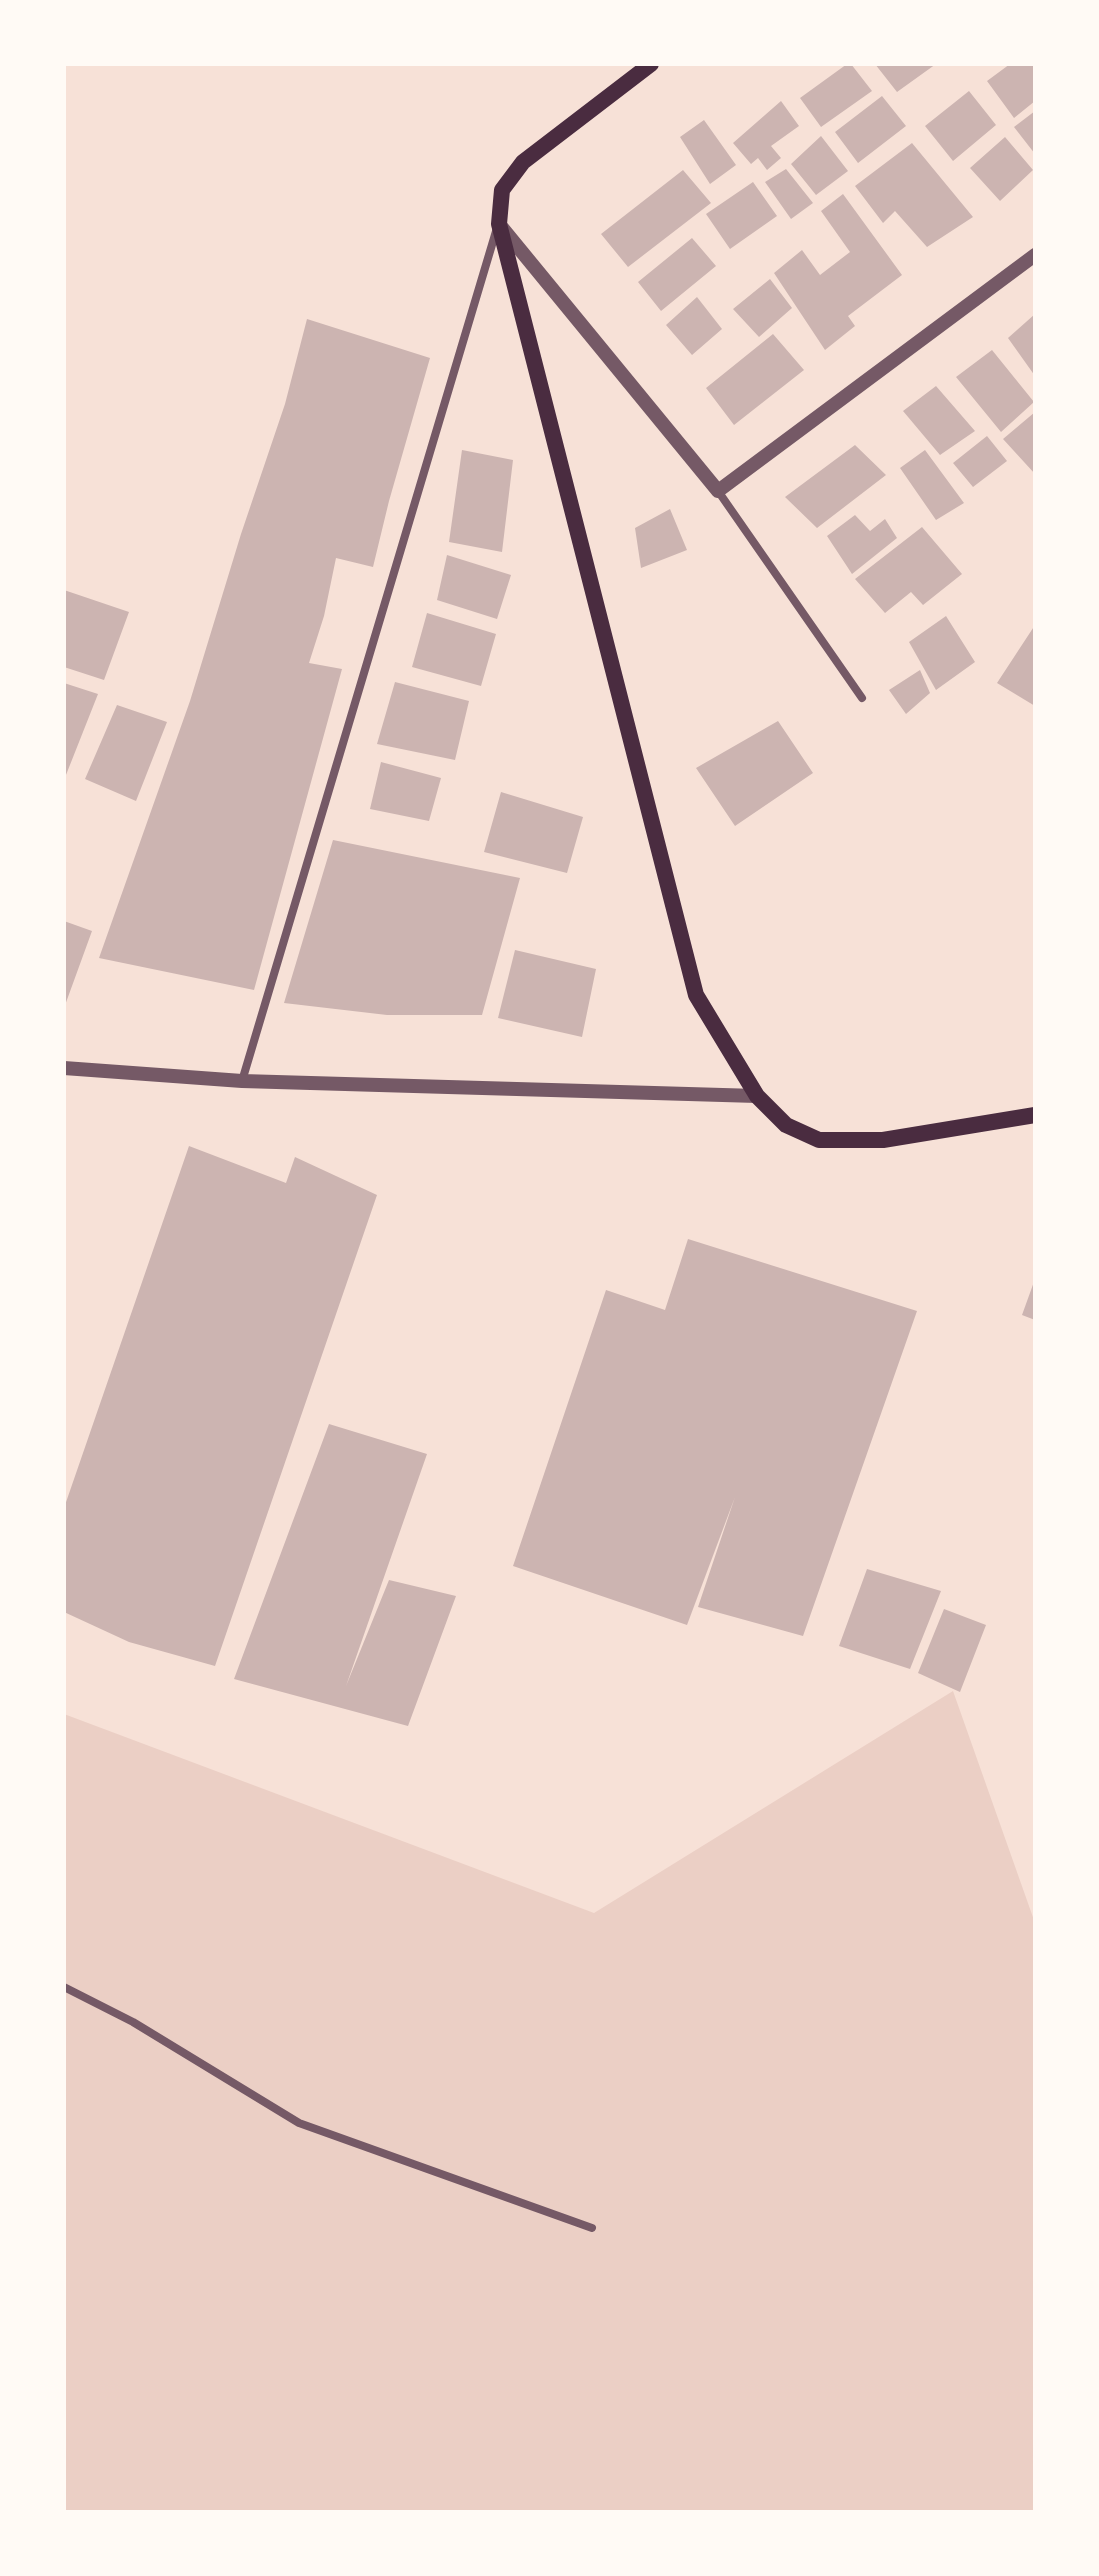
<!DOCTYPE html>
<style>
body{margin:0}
#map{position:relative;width:1099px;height:2576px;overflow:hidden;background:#f7e1d7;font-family:Mulish,sans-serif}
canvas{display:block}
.frame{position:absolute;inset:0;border:66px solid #fffaf5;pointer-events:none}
</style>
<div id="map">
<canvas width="1099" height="2576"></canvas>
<div class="frame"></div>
</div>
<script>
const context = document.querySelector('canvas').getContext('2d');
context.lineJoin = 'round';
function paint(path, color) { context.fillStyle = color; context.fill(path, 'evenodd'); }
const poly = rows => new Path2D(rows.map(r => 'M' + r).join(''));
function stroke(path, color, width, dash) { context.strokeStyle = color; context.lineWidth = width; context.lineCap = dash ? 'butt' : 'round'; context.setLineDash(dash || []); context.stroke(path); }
paint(poly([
 [953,1691,1035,1923,1035,2512,64,2512,64,1714,594,1913]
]), '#ebcfc5');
paint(poly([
 [847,64,851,64,872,91,821,127,800,98],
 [875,64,936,64,897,92],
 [1010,64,1035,64,1035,101,1014,118,987,81],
 [969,91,996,125,953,161,925,126],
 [882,96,906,126,858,163,835,132],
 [781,101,799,126,771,146,781,158,767,170,758,158,751,164,733,143],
 [1035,111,1035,154,1014,127],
 [704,120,736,165,710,184,680,137],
 [821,136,848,171,816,195,791,164],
 [1005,137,1033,170,1000,201,970,168],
 [912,143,973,217,927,247,895,211,883,223,855,186],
 [786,169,813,203,791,219,765,182],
 [683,170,711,203,628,267,601,234],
 [753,182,777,216,730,249,706,214],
 [843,194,902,275,848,316,855,326,825,350,774,273,802,250,820,275,850,252,821,211],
 [692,238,716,266,661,311,638,282],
 [770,279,792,308,759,337,733,309],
 [697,297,722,329,692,355,666,325],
 [1035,314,1035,376,1008,338],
 [307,319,430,358,389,501,373,567,336,558,324,616,309,663,342,669,254,990,99,958,190,701,241,534,285,404],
 [773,334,804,370,734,425,706,388],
 [992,350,1034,402,1001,432,956,377],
 [936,386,975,431,940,455,903,411],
 [1035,412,1035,474,1003,439],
 [987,436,1007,461,973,487,953,463],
 [855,445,886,475,817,528,785,497],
 [462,450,513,460,502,552,449,542],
 [925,450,964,503,936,520,900,468],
 [670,509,687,550,641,568,635,528],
 [855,515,870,531,885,519,897,538,852,574,827,536],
 [922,527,962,574,923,605,911,592,885,613,855,579],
 [447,555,511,575,497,619,437,600],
 [64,590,129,612,104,680,64,667],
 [427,613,496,634,481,686,412,667],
 [946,616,975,662,936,690,909,642],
 [1035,625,1035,706,997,683],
 [920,670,930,693,906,714,889,690],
 [395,682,469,701,455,760,377,744],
 [64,683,98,694,64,780],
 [117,705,167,722,136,801,85,779],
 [778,721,813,773,735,826,696,768],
 [381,762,441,778,429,821,370,809],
 [501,792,583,817,567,873,484,852],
 [333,840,520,878,482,1015,387,1015,284,1003],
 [64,921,92,931,64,1008],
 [515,950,596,969,582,1037,498,1018],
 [189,1146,286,1183,295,1157,377,1195,215,1666,129,1642,64,1612,64,1508],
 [688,1239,917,1311,803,1636,698,1607,735,1497,687,1625,513,1566,606,1290,665,1310],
 [1035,1279,1035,1320,1022,1315],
 [329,1424,427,1454,346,1686,389,1580,456,1596,408,1726,234,1679],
 [867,1569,941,1591,910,1669,839,1646],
 [944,1609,986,1625,960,1692,918,1673]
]), '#ccb4b1');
stroke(poly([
 [718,491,862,698],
 [242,1081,497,228],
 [64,1987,133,2022,299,2123,592,2228]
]), '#755966', 8);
stroke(poly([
 [499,224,718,491,1035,255],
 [64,1068,242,1081,757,1096]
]), '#755966', 14);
stroke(poly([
 [651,64,523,162,502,190,499,224,696,995,757,1096,786,1125,819,1140,883,1140,1035,1115]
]), '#4a2c40', 16);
</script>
